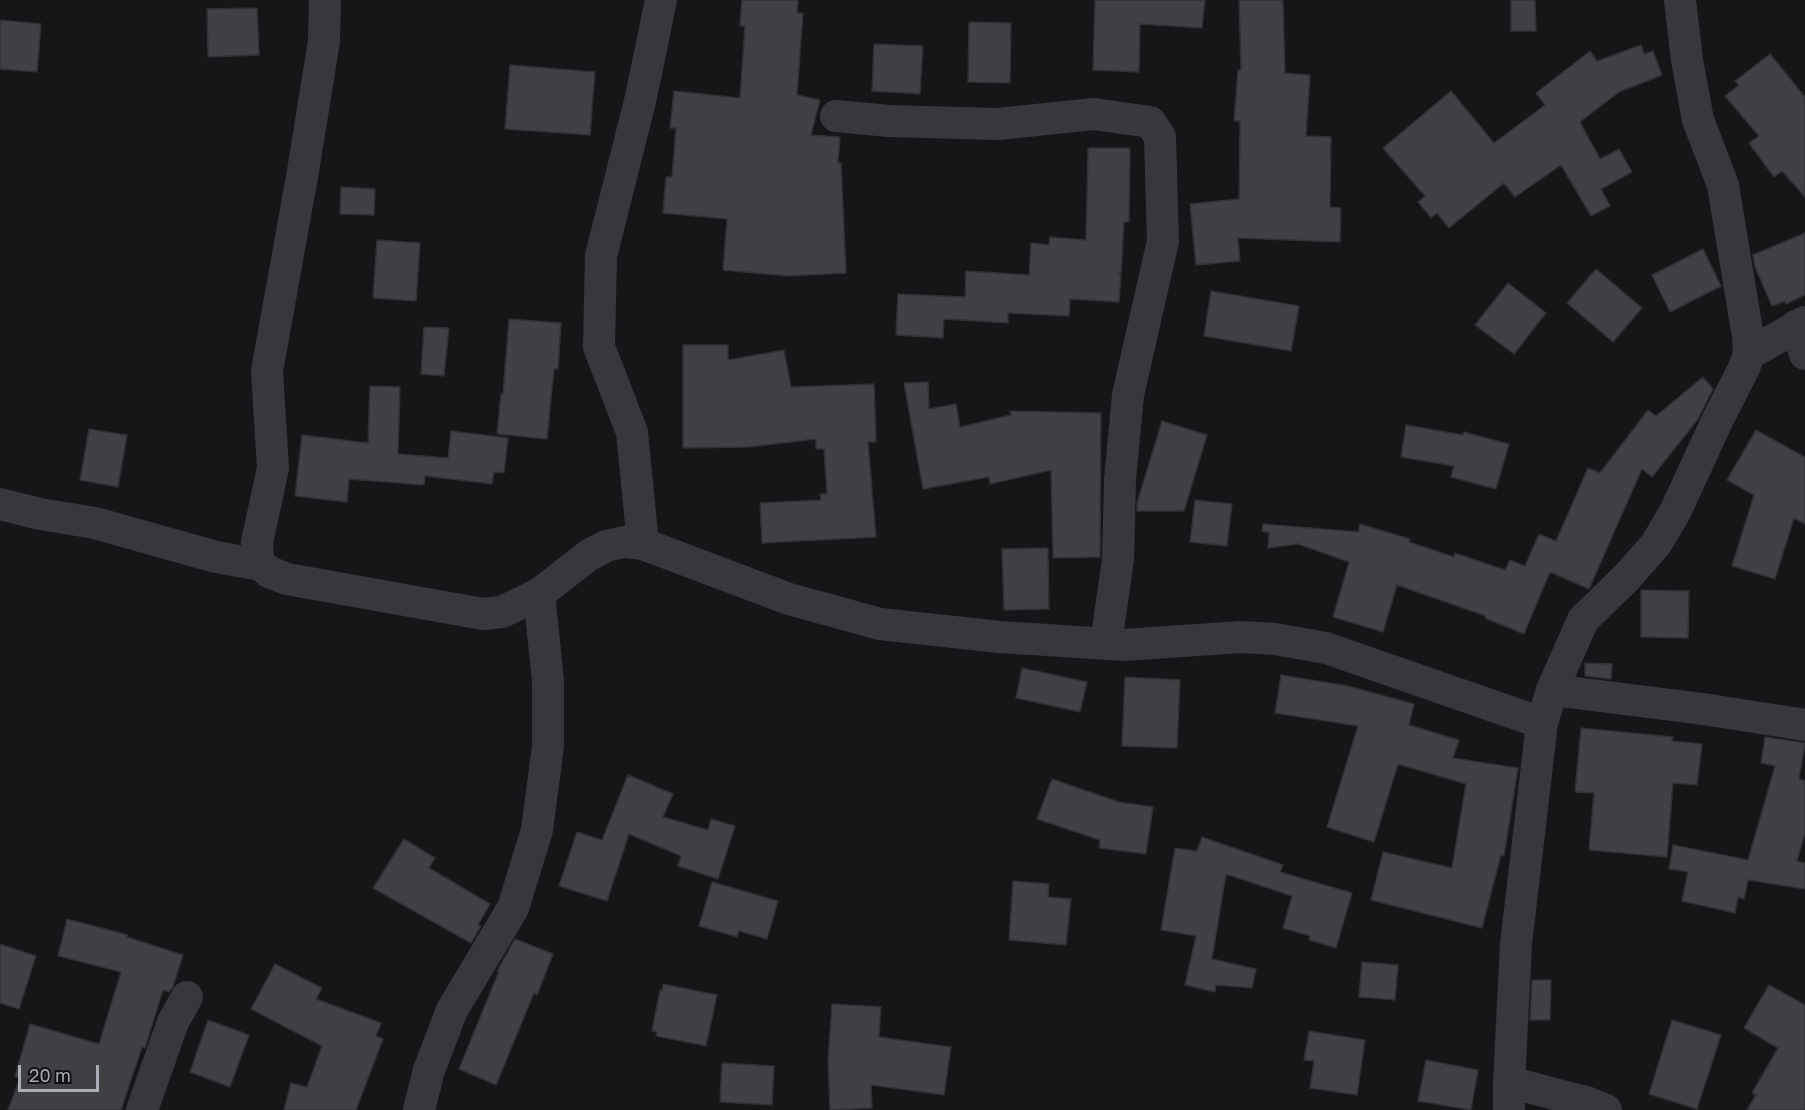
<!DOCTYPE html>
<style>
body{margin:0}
#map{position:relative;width:1805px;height:1110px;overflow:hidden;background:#161618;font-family:"Golos Text",sans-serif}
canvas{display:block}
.scale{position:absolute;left:18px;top:1065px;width:81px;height:27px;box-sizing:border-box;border:3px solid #a8adb8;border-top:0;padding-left:8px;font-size:18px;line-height:21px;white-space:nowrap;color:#a8adb8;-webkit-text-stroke:4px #111113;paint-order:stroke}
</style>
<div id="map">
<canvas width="1805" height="1110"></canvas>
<div class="scale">20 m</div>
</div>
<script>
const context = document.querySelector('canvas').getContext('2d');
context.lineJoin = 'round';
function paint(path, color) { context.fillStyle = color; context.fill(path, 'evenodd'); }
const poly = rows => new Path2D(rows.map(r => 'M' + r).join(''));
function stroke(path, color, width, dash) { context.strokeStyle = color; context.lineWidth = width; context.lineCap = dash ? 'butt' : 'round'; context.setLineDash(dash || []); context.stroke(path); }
const building = poly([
 [742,0,798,0,797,13,803,13,797,95,820,100,811,135,840,137,838,163,841,163,846,273,788,276,723,270,727,219,663,213,666,177,672,177,676,128,670,128,674,91,740,98,745,26,740,26,742,0],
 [1095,0,1205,0,1202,28,1140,24,1139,72,1093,70,1095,0],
 [1239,0,1283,0,1285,73,1310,75,1306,136,1331,137,1330,207,1341,208,1340,242,1238,238,1240,261,1196,265,1190,204,1239,199,1240,121,1234,121,1238,70,1241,70,1239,0],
 [1511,0,1535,0,1536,31,1511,31,1511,0],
 [257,8,259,55,208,57,207,9,257,8],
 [0,20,41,24,37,72,0,69,0,20],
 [969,22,1011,23,1010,83,968,82,969,22],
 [874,44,923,46,920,94,872,91,874,44],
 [1641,45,1644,54,1653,51,1662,75,1619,92,1580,122,1600,159,1619,149,1632,172,1601,189,1610,206,1591,216,1561,165,1515,197,1504,183,1449,228,1437,213,1431,218,1418,202,1425,196,1383,148,1451,91,1494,143,1545,105,1536,93,1590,51,1597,61,1641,45],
 [1770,54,1805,97,1805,197,1782,171,1774,177,1749,143,1759,136,1725,96,1739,85,1735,81,1770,54],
 [510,65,595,72,590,135,505,129,510,65],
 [1088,148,1130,148,1129,222,1124,222,1121,273,1119,273,1121,275,1119,302,1070,299,1069,316,1008,313,1008,323,944,319,943,338,896,335,898,294,965,297,966,271,1029,275,1031,243,1049,245,1050,237,1086,240,1088,148],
 [341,187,375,189,374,215,340,214,341,187],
 [1805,233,1805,295,1786,304,1785,301,1772,306,1755,267,1753,255,1805,233],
 [377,240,420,243,416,301,373,298,377,240],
 [1703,249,1721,286,1670,312,1652,275,1703,249],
 [1596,269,1642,308,1613,342,1567,303,1596,269],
 [1508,283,1546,313,1514,354,1475,325,1508,283],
 [1211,291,1299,306,1291,351,1204,336,1211,291],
 [509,319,561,323,558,369,554,369,547,439,497,434,501,394,503,394,509,319],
 [424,327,449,328,444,376,421,374,424,327],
 [683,345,728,345,728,360,784,350,791,387,874,384,876,442,868,442,876,537,762,543,760,503,821,500,820,494,827,494,824,449,816,449,816,439,749,447,683,448,683,345],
 [1703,377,1713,389,1698,419,1652,477,1642,469,1589,589,1550,572,1524,634,1485,618,1486,616,1397,585,1383,632,1333,617,1349,562,1298,544,1268,548,1269,533,1262,531,1263,524,1358,532,1360,524,1410,539,1409,542,1454,557,1455,553,1505,570,1510,560,1525,566,1539,534,1556,541,1588,468,1600,473,1648,410,1656,416,1703,377],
 [928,382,929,409,956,404,960,427,1011,415,1010,411,1101,413,1100,557,1053,558,1051,470,990,484,989,477,923,489,904,383,928,382],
 [370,386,400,387,398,454,448,458,451,431,508,438,504,473,494,472,492,484,425,476,424,485,349,479,347,502,295,496,302,435,368,443,370,386],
 [1162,421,1207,435,1184,511,1137,511,1137,503,1162,421],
 [1406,425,1463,435,1464,432,1509,444,1496,489,1451,477,1454,466,1401,457,1406,425],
 [89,429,127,435,118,487,80,480,89,429],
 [1756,430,1805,457,1805,524,1794,518,1775,579,1732,566,1754,495,1727,480,1756,430],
 [1195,500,1232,504,1227,546,1190,542,1195,500],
 [1048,548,1049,609,1004,610,1002,549,1048,548],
 [1641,590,1689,591,1688,638,1641,637,1641,590],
 [1585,663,1612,664,1611,679,1585,676,1585,663],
 [1022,668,1087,682,1080,712,1016,698,1022,668],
 [1281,675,1348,686,1414,704,1409,725,1459,740,1453,758,1518,768,1504,856,1501,855,1482,928,1371,900,1383,852,1452,868,1466,784,1398,764,1374,842,1327,827,1358,726,1275,713,1281,675],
 [1125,677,1180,680,1177,748,1122,746,1125,677],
 [1581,728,1673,737,1672,741,1702,744,1697,785,1673,783,1667,857,1589,850,1594,793,1575,792,1581,728],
 [1765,737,1805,743,1799,779,1805,781,1805,833,1797,861,1805,863,1805,889,1748,880,1744,899,1738,897,1735,913,1682,901,1688,872,1669,869,1673,845,1748,860,1775,766,1761,763,1765,737],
 [628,775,673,794,663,817,708,830,711,819,735,826,718,879,678,866,681,856,629,834,607,901,559,886,577,832,602,840,628,775],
 [1052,779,1119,802,1153,807,1146,854,1099,848,1100,840,1037,819,1052,779],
 [1202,837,1283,865,1280,872,1352,893,1336,948,1309,940,1310,936,1283,928,1292,896,1226,874,1212,959,1256,969,1252,988,1216,985,1215,992,1185,985,1196,936,1161,930,1175,848,1197,851,1202,837],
 [404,839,435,858,429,868,490,904,478,925,481,926,471,943,373,888,404,839],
 [1013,881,1049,884,1048,897,1071,899,1066,945,1009,940,1013,881],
 [712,882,778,901,767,939,739,931,737,937,699,926,712,882],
 [67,919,128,935,127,937,183,955,173,987,169,992,163,990,148,1038,145,1048,142,1047,121,1110,8,1110,20,1078,15,1076,30,1024,99,1044,121,972,58,956,67,919],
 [515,939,553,954,537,995,534,993,496,1085,459,1069,499,971,497,971,515,939],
 [0,944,36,956,19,1009,0,1003,0,944],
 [1362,962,1398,965,1395,1000,1359,997,1362,962],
 [275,964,322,988,316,999,381,1023,376,1036,383,1039,356,1110,284,1110,291,1083,307,1087,322,1046,251,1009,275,964],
 [1532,980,1551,980,1550,1020,1530,1020,1532,980],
 [663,984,717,995,706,1046,656,1036,657,1032,652,1031,660,990,662,991,663,984],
 [1769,985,1805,1005,1805,1110,1747,1110,1756,1095,1752,1093,1778,1048,1744,1028,1769,985],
 [832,1004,881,1007,879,1037,951,1047,944,1095,871,1085,872,1108,830,1110,828,1060,832,1004],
 [208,1020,249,1035,230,1087,190,1072,208,1020],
 [1672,1020,1721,1035,1697,1109,1649,1094,1672,1020],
 [1309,1031,1365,1040,1357,1095,1310,1088,1314,1061,1304,1060,1309,1031],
 [1426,1060,1478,1070,1471,1110,1418,1101,1426,1060],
 [722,1063,774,1066,772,1105,720,1102,722,1063]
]);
paint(building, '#404145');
stroke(building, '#303034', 1.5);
stroke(poly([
 [325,0,324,41,303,171,267,371,273,468,257,542,258,558,261,565,269,572,287,579,483,614,502,612,539,594,589,555,606,546,624,542,643,544,789,599,880,624,1000,637,1125,645,1240,637,1275,639,1326,648,1542,723],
 [836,116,889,121,998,124,1094,114,1150,122,1160,137,1163,241,1128,395,1120,479,1118,559,1106,644],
 [1796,326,1805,354],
 [1749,354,1805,322],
 [0,504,40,514,95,523,216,557,261,565],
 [643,544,632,432,599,347,601,256,641,97,661,0],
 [1552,690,1703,709,1805,725],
 [1509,1082,1589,1103,1606,1110],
 [142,1110,173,1022,187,997],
 [419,1110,429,1070,452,1010,513,908,537,830,548,746,548,681,539,594],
 [1509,1110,1509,1082,1516,944,1542,723,1552,690,1583,620,1627,577,1656,544,1675,512,1717,421,1744,368,1749,354,1748,337,1723,185,1698,120,1687,60,1680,0]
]), '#37383d', 32);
</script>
